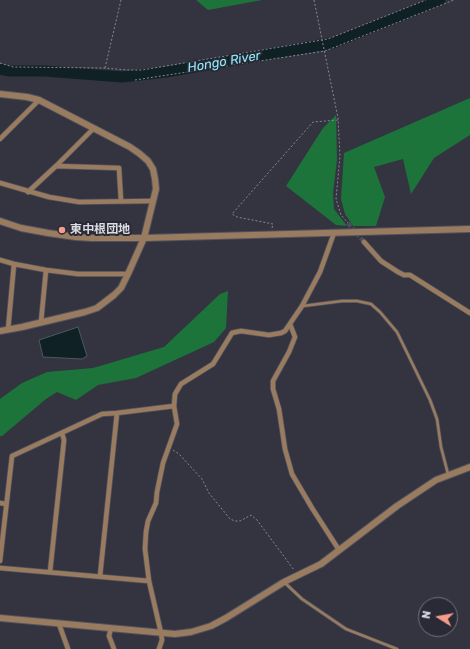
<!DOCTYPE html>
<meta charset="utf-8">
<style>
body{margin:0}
#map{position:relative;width:470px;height:649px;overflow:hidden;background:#333440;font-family:Rubik,sans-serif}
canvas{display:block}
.north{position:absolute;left:418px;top:597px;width:40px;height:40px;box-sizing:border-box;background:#292a36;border:1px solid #70717b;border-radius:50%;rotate:281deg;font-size:11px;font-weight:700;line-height:16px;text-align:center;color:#dadbe3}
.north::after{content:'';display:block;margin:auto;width:14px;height:18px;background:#f59d8d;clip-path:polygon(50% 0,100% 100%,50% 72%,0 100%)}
</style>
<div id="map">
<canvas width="470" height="649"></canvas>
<div class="north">N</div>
</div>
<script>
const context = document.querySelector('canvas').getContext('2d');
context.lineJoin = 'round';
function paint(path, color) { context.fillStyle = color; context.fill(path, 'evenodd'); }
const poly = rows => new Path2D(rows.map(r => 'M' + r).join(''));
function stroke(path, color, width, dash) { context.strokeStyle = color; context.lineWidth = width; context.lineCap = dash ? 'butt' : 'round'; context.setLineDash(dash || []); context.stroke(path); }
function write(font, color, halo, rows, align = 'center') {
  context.font = font + ' Rubik,"Noto Sans JP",sans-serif'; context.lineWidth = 4; context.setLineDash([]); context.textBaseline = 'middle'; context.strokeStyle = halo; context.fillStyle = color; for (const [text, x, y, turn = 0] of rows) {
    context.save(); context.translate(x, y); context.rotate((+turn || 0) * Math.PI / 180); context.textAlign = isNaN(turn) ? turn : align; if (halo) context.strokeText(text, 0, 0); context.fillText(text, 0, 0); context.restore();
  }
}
paint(poly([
 [196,0,262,0,208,10],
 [470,98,470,135,434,158,411,194,403,159,374,167,385,197,376,226,353,226,345,214,341,199,344,153],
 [336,115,337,160,333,193,334,209,347,226,336,225,286,186,323,128],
 [228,291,226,328,214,342,136,378,98,385,76,400,57,392,46,399,2,436,0,436,0,399,22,383,47,372,93,368,164,347,220,294]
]), '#1c743b');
const water = poly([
 [78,327,87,356,82,359,43,357,39,340,78,327]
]);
paint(water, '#0f2124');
stroke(water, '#4c595d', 1);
stroke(poly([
 [0,69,8,71,45,71,122,77,166,72,333,43,440,0]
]), '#0f2124', 11);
stroke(poly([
 [348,223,364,242]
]), '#4c4d58', 4.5, [4.5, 2]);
const service = poly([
 [303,306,342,301,357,301,371,304,380,312,397,332,430,400,437,419,441,447,448,474],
 [285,583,302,599,346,629,397,649]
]);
const minor = poly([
 [0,139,39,100],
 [56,166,119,168,121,201],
 [0,183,49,197,79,202,153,201],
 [28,192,56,166,93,129],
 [364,242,381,261,398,272,404,275,410,275,470,313],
 [0,260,14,264,46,270,78,274,128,274],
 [41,322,46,270],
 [290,324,295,337,289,352,273,381,273,389,279,409,285,449,292,474,312,508,339,550],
 [8,330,14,264],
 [0,503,6,504],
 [0,561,12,456,102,414,117,413],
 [0,568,149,581],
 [50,572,64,440,62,433],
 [100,576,117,413,174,406],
 [59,624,68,649],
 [111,628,109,636,114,649],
 [159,649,162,640,161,633,149,581,145,549,146,532,148,521,156,503,157,492,163,463,177,424,174,406,175,394,181,384,213,364,232,333,236,332,241,331,269,335,281,333,285,331,302,306,320,272,334,233]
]);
const tertiary = poly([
 [0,94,27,97,39,100,130,147,140,154,148,161,153,169,155,179,156,189,144,238,128,274,121,288,114,295,97,308,85,312,22,327,0,331],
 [0,221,21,228,48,233,76,237,92,238,144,238,470,229],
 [0,618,175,634,191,632,211,626,226,618,284,582,321,564,397,506,436,480,470,467]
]);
stroke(service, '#51525d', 4);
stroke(minor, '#51525d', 6);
stroke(tertiary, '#51525d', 8);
stroke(poly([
 [314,0,338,118,340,156,336,199,341,215,348,223],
 [0,63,13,67,104,68,127,70,142,70,328,39,426,0],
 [105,68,121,0],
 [135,80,325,51,454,0],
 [272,228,273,224,237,217,232,214,313,122,338,120],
 [173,450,179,454,202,479,209,493,230,519,235,521,240,521,251,515,257,520,294,570]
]), '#888993', 1, [2, 2]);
stroke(service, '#997b60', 2.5);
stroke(minor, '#997b60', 4.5);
stroke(tertiary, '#997b60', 6);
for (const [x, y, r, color] of [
 [62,230,4,"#f59d8d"]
]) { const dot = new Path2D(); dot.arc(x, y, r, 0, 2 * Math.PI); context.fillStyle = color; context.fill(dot); stroke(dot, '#292a36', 1.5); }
write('bold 12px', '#dadbe3', '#292a36', [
 ["東中根団地",70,230]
], 'left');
write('italic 13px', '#90ecfc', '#292a36', [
 ["Hongo River",224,62,-10]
]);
</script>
